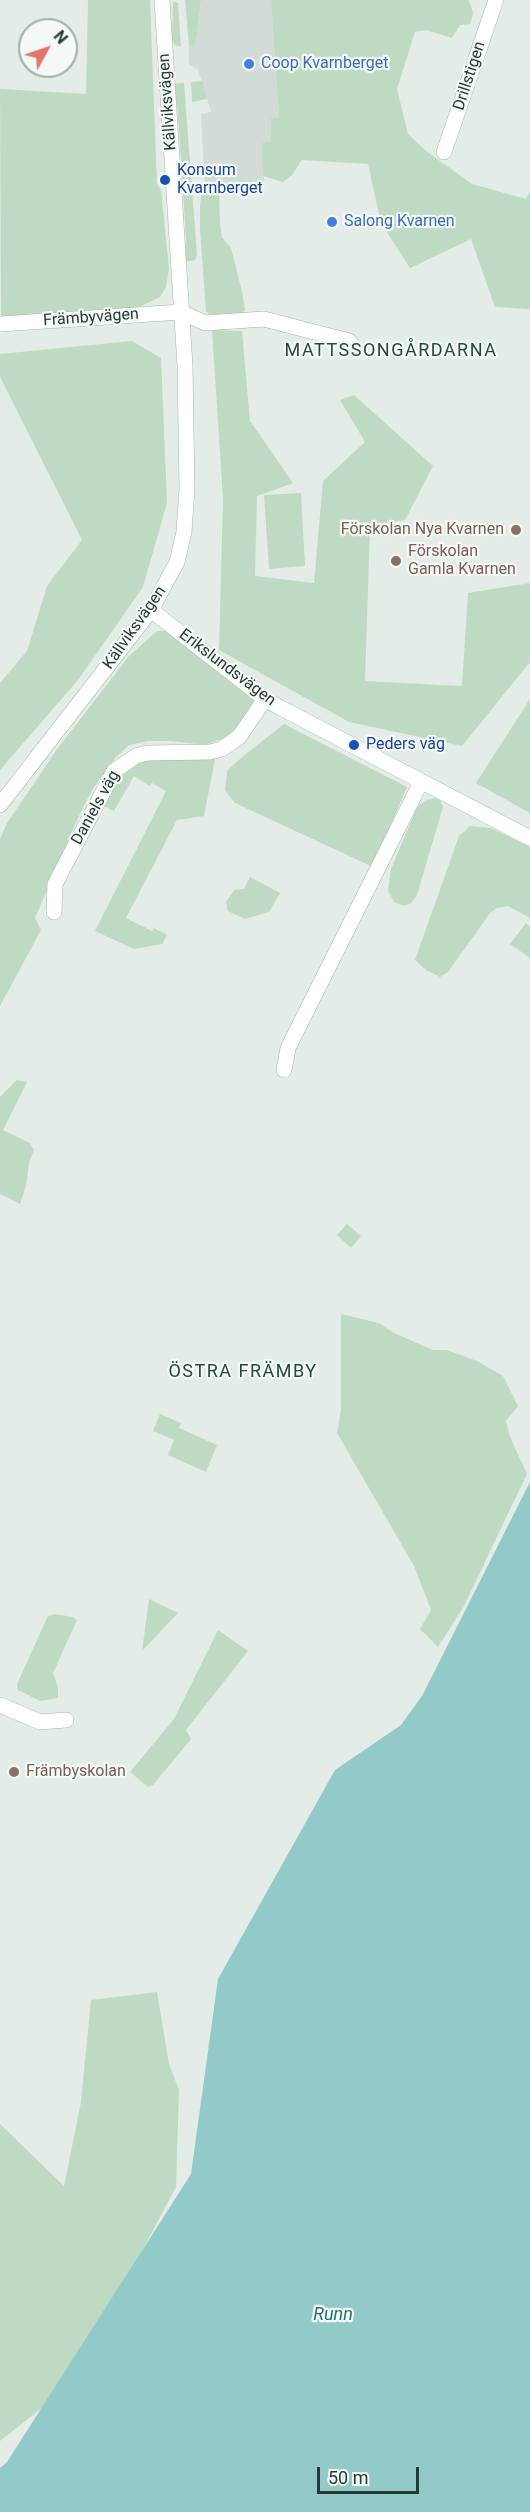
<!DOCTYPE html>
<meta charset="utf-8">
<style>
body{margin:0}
#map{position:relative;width:530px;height:2512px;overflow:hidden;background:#e4ece7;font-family:Roboto,sans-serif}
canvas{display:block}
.north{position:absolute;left:18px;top:18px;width:60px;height:60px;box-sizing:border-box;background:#f4f9f6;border:2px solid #a1ada8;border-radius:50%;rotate:50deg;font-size:16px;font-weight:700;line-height:24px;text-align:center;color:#253b32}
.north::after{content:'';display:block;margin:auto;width:21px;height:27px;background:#e3756b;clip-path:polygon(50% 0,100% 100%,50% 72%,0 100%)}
.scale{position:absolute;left:317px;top:2467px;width:102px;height:27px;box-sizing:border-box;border:3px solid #253b32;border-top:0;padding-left:8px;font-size:18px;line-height:21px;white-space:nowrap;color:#253b32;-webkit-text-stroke:4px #f4f9f6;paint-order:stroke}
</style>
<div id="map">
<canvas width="530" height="2512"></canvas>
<div class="north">N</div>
<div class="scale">50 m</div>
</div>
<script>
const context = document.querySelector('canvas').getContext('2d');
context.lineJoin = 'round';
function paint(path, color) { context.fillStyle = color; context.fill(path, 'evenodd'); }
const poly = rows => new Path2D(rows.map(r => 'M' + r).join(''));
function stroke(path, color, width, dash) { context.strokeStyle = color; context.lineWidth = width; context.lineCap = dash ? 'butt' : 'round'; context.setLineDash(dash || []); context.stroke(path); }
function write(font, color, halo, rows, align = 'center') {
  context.font = font + ' Roboto,sans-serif'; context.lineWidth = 4.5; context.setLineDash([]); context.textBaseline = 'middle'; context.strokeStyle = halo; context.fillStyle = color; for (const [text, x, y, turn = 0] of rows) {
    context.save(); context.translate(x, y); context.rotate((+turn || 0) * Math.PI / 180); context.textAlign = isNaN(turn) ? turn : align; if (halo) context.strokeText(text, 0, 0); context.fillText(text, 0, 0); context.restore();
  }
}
paint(poly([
 [201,0,271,0,279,117,271,118,271,141,262,143,264,184,205,189,201,114,211,112,198,70,189,64,189,45,196,42]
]), '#d2dbd6');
paint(poly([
 [88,0,150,0,157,184,161,190,169,269,166,287,160,297,137,308,23,317,1,316,0,89,86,94],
 [185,0,201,0,196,42,192,45,189,45],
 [271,0,469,0,473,13,470,24,460,25,452,38,426,30,415,32,397,89,408,134,426,151,472,184,526,199,530,192,530,309,495,307,471,239,410,268,381,223,368,164,302,160,292,175,283,182,263,176,262,143,271,141,271,118,279,117],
 [173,2,178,3,181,47,175,45,172,38],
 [202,81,207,99,192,102,191,82],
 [184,83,197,255,195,260,185,262,186,238,180,144,177,104,171,84],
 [215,188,219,192,220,225,222,237,231,248,242,291,245,310,240,315,209,314,206,311,200,230,200,206,202,189],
 [212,330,242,331,250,421,293,483,257,496,255,576,314,583,323,481,365,442,340,400,354,395,433,466,405,520,370,526,365,681,462,686,468,593,530,583,530,662,462,746,349,722,219,650,223,499],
 [132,341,161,358,167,503,143,587,78,680,0,770,0,683,27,651,47,586,82,540,0,377,0,354],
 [301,493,305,566,269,569,264,495],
 [157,631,174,631,258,702,236,728,224,738,205,745,171,741,148,741,129,745,116,757,92,790,79,816,35,918,41,930,0,1006,0,839,7,823,58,748,129,656],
 [530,699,530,813,476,783],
 [284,724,407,787,373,867,235,803,225,790,227,771,241,758],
 [158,757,215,759,204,816,177,820,126,918,152,931,154,928,167,935,162,944,134,949,95,931,166,791,152,783,149,786,134,776,114,811,101,805,112,783,133,762],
 [435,798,441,801,443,807,417,895,411,903,404,906,394,902,388,890,391,869,417,807,426,800],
 [470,826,491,828,530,847,530,918,508,906,497,908,490,913,448,972,440,977,426,970,415,960,459,836],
 [250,877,280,893,269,912,245,919,228,911,226,902,234,890,244,889],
 [526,923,530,927,530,958,510,944],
 [17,1080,27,1082,3,1130,30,1143,34,1150,29,1163,26,1186,20,1204,0,1194,0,1097],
 [347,1224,361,1236,351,1248,337,1235],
 [341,1314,379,1323,394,1333,433,1350,447,1350,477,1361,503,1376,518,1406,506,1421,510,1437,527,1474,463,1608,438,1647,420,1629,431,1610,414,1566,337,1433,341,1409],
 [160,1414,181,1423,179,1428,217,1445,206,1472,168,1455,174,1440,153,1431],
 [149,1599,178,1613,142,1651],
 [55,1614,73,1617,77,1620,53,1673,58,1687,58,1698,40,1701,18,1690,17,1684,48,1616],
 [218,1630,248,1651,186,1730,191,1739,153,1785,148,1787,130,1772,174,1719],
 [157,1992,169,2064,179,2090,176,2187,89,2351,61,2393,0,2441,0,2124,64,2186,81,2102,91,2000]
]), '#bfdac2');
paint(poly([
 [530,1482,530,2512,0,2512,0,2468,7,2462,191,2174,218,1979,335,1770,401,1725,422,1696]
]), '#92caca');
const minor = poly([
 [444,152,496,0],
 [0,324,181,312,205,323,264,319,349,341,354,347],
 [151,610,265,699,281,708,530,838],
 [0,805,151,610,177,562,184,532,187,489,185,366,162,0],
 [54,912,55,884,114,771,136,756,147,753,210,752,222,749,239,737,265,699],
 [284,1070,288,1048,421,782],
 [0,1705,40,1722,66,1720]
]);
stroke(minor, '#a7b3ad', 16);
stroke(minor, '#fff', 15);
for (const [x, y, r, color] of [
 [249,64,6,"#3f7fe0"],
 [165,180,6,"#1a4fb4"],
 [332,222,6,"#3f7fe0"],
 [516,530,6,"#8d6e63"],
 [396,561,6,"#8d6e63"],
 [354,745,6,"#1a4fb4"],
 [14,1772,6,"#8d6e63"]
]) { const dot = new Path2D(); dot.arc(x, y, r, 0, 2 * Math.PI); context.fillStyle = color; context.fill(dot); stroke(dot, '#f4f9f6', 2); }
write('16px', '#366cbe', '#f4f9f6', [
 ["Coop Kvarnberget",261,64],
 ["Salong Kvarnen",344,222]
], 'left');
write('16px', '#253b32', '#f4f9f6', [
 ["Drillstigen",470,76,-72],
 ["Källviksvägen",168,102,-94],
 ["Främbyvägen",91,318,-4],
 ["Källviksvägen",135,628,-55],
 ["Erikslundsvägen",227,668,37],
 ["Daniels väg",96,808,-61]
]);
write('16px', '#164399', '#f4f9f6', [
 ["Konsum",177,171],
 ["Kvarnberget",177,189],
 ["Peders väg",366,745]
], 'left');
write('16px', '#785e54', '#f4f9f6', [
 ["Förskolan Nya Kvarnen",504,530,"right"],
 ["Förskolan",408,552],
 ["Gamla Kvarnen",408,570],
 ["Främbyskolan",26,1772]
], 'left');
context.letterSpacing = '1.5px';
write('18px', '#234b3b', '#f4f9f6', [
 ["MATTSSONGÅRDARNA",391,351],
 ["ÖSTRA FRÄMBY",243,1372]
]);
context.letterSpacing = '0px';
write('italic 18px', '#267171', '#f4f9f6', [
 ["Runn",333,2315]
]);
</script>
